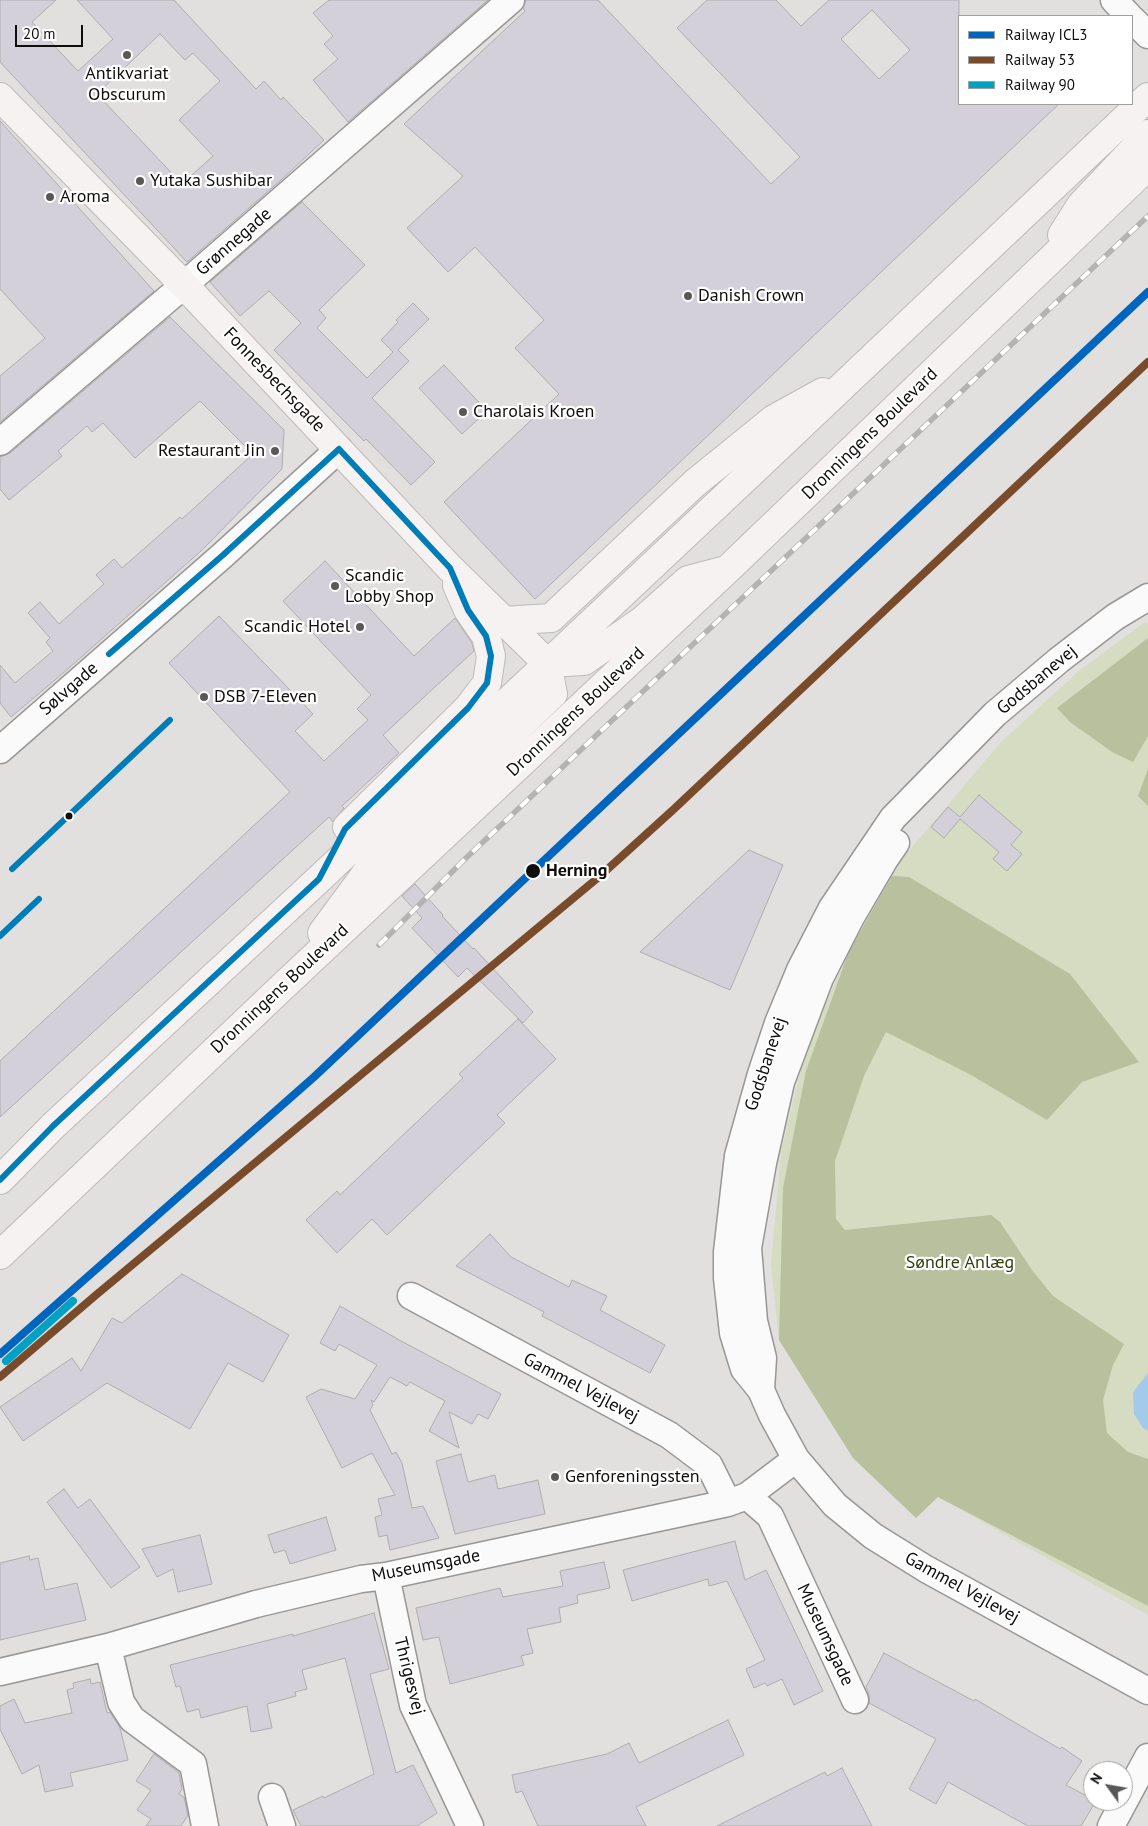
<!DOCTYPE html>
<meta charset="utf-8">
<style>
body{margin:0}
#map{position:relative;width:1148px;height:1826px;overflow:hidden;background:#e2e0de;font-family:"PT Sans",sans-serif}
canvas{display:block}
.legend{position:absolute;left:958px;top:15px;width:175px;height:90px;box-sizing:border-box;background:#fff;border:1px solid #9f9f9e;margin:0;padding:6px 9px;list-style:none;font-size:15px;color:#0f0e0d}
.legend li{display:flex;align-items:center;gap:10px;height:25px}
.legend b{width:25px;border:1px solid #9f9f9e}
.north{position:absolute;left:1083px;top:1761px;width:50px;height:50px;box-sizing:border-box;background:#fff;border:1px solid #9f9f9e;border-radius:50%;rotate:302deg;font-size:14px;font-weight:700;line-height:20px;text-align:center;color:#0f0e0d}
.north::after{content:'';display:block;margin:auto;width:18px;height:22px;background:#595856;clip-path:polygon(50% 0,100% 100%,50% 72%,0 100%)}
.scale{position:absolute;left:15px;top:25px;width:68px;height:22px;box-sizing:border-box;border:2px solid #0f0e0d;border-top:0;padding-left:6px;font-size:15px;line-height:18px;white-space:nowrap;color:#0f0e0d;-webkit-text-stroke:4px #fff;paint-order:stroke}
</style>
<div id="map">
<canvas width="1148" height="1826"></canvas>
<ul class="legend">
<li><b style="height:6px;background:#0065bd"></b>Railway ICL3</li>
<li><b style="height:6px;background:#7a4b2a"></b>Railway 53</li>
<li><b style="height:6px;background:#01a1c4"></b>Railway 90</li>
</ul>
<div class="north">N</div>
<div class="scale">20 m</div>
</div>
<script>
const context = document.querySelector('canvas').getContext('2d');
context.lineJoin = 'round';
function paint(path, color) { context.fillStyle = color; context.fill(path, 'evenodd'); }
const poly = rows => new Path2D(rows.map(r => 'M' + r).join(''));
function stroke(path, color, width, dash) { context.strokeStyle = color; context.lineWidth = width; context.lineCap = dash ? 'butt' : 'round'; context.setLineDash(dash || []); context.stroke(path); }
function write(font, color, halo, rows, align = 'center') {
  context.font = font + ' "PT Sans",sans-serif'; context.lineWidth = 4.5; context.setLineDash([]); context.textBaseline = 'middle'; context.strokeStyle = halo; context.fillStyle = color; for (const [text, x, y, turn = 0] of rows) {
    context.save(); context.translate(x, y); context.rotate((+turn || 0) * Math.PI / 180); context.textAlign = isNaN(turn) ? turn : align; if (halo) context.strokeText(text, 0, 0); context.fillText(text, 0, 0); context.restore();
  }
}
paint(poly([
 [1145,622,1148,624,1148,1615,938,1497,916,1518,853,1458,779,1340,771,1265,781,1151,807,1045,849,951,901,860,1001,742,1080,670]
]), '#d6dcc1');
paint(poly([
 [1148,638,1148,736,1133,762,1112,752,1070,722,1057,708],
 [1148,769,1148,806,1138,796],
 [892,876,909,877,1070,974,1139,1062,1082,1082,1047,1120,971,1075,886,1032,864,1076,835,1161,836,1219,845,1230,991,1215,1000,1222,1032,1270,1053,1296,1124,1344,1113,1365,1103,1400,1107,1433,1128,1452,1148,1459,1148,1606,938,1497,916,1518,853,1458,779,1340,783,1188,806,1071,849,951]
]), '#b8c09d');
paint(poly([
 [1148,1373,1148,1431,1143,1428,1134,1414,1133,1392]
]), '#a3cae8');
const building = poly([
 [0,0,56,0,32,22,78,71,113,39,77,0,174,0,256,89,264,81,281,100,283,97,324,140,281,180,187,262,0,62,0,0],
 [160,34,185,60,193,53,220,81,179,120,213,156,182,184,97,94,160,34],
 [329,0,488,0,348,122,313,80,338,59,324,44,333,36,313,13,329,0],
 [526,0,598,0,771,184,800,157,677,28,707,0,776,0,801,26,829,0,959,0,959,104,1059,104,535,599,444,502,559,394,515,348,544,320,475,247,448,272,407,228,463,176,404,124,525,11,523,8,526,0],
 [872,10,910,50,879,79,841,39,872,10],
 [0,121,154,291,0,422,0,376,45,338,0,289,0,121],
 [302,202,365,265,319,310,326,318,317,328,367,378,393,352,381,340,398,322,396,320,413,303,429,319,398,350,409,361,372,398,435,462,411,485,366,439,364,441,274,350,301,323,269,291,240,316,210,282,302,202],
 [170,317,284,430,282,469,201,551,61,675,11,717,0,703,0,665,15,683,53,651,46,642,50,638,28,613,40,602,59,624,104,584,96,575,114,559,122,568,180,517,182,519,253,454,200,401,135,458,103,423,92,432,87,426,58,451,62,456,9,500,0,489,0,457,10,453,170,317],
 [444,365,487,411,462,434,419,388,444,365],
 [325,561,414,656,455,618,472,643,474,651,383,735,399,753,342,806,344,808,333,822,329,817,0,1117,0,1061,290,792,169,663,219,616,313,714,295,731,324,761,368,720,357,709,371,695,283,601,325,561],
 [979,795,1022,832,1011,845,1022,854,1007,871,993,859,999,852,960,819,944,838,931,827,948,807,960,817,979,795],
 [749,850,783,865,730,990,640,952,749,850],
 [415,884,443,915,442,916,473,949,474,948,533,1012,523,1023,467,968,458,977,412,928,422,918,402,896,415,884],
 [518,1019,556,1059,497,1115,505,1123,387,1235,372,1219,337,1253,306,1220,337,1191,340,1195,463,1078,459,1074,518,1019],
 [490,1234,511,1257,569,1287,572,1280,607,1296,600,1310,665,1345,650,1373,542,1316,544,1312,456,1266,490,1234],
 [182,1274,289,1335,263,1382,228,1363,190,1429,107,1383,23,1441,0,1407,72,1358,81,1371,112,1318,122,1323,182,1274],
 [340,1306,401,1341,501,1394,488,1419,478,1414,472,1424,449,1412,459,1448,429,1431,445,1401,410,1382,407,1386,390,1377,374,1402,371,1400,373,1405,370,1410,392,1454,396,1452,402,1463,412,1508,423,1506,439,1538,390,1550,387,1535,379,1537,375,1517,382,1515,378,1499,395,1495,372,1453,342,1468,306,1397,321,1389,355,1399,377,1365,339,1344,335,1351,320,1343,340,1306],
 [461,1454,468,1482,495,1475,498,1489,538,1480,545,1514,455,1534,436,1461,461,1454],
 [64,1489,78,1508,90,1499,140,1567,111,1588,47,1502,64,1489],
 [326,1517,336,1550,290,1564,285,1550,274,1553,268,1535,326,1517],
 [200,1535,212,1584,178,1592,173,1569,157,1577,142,1549,200,1535],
 [735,1541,745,1580,766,1570,823,1691,794,1705,782,1679,767,1686,765,1683,754,1688,746,1669,765,1660,727,1581,709,1586,708,1579,632,1601,623,1570,735,1541],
 [29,1556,30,1560,38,1558,45,1590,77,1583,86,1620,0,1640,0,1563,29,1556],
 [604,1562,610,1588,577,1595,578,1603,559,1608,561,1622,527,1629,533,1653,521,1656,524,1665,450,1684,439,1637,423,1640,416,1608,500,1588,503,1597,563,1586,560,1571,604,1562],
 [374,1613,389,1669,370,1674,396,1773,413,1765,437,1813,417,1826,301,1826,293,1810,323,1796,324,1798,374,1774,345,1658,302,1670,307,1689,295,1692,296,1696,267,1704,272,1728,251,1732,247,1706,201,1718,199,1709,187,1712,180,1686,176,1687,170,1665,293,1634,293,1636,374,1613],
 [884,1653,974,1701,975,1699,1060,1749,1062,1747,1082,1761,1066,1785,1096,1801,1081,1826,1028,1826,948,1782,936,1804,909,1789,936,1739,869,1703,869,1694,866,1687,884,1653],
 [90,1679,91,1684,100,1682,107,1713,110,1712,120,1728,128,1760,70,1773,73,1786,45,1792,39,1765,22,1774,0,1729,0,1706,14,1699,25,1723,72,1713,67,1690,74,1688,73,1683,90,1679],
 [728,1720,744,1755,636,1807,646,1826,538,1826,522,1791,516,1793,512,1775,607,1754,629,1743,639,1763,728,1720],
 [154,1754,179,1773,182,1789,179,1794,184,1797,188,1815,181,1826,146,1826,151,1819,137,1810,151,1790,136,1781,154,1754],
 [842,1768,872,1826,717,1826,825,1772,827,1776,842,1768]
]);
paint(building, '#d4d0da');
stroke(building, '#aeadad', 1);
const minor = poly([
 [1114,0,1129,16],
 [1132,19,1148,35],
 [0,442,184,285,511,0],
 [1148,597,1115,617,1059,660,995,714,893,818,832,908,800,970,778,1023,761,1074,738,1156,727,1252,727,1278,733,1333,744,1369,761,1390,772,1415,796,1459,835,1505,873,1536,926,1569,1148,1691],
 [0,750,223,555,339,449],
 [411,1296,669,1435,709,1465,728,1503],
 [761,1390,763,1358,754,1321,748,1248,763,1163,781,1082,820,978,850,919,885,859,896,843],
 [747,1496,770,1516,855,1700],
 [386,1576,413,1705,470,1826],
 [108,1647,121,1702,132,1719,193,1764,205,1826],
 [0,1672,108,1647,256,1604,361,1579,386,1576,728,1503,747,1496,796,1459],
 [272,1797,282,1826],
 [1111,1826,1148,1757]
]);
const major = poly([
 [0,97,184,285,450,568,547,663],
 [1062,235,1081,205,1148,134],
 [503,621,551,618,695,483,774,419,823,392],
 [547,663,584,661,643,620,688,580,726,570],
 [347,827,468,708,487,683,491,656,486,636,468,610,457,585],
 [322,933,367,872,553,694,547,663],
 [0,1180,53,1126,319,879,755,469,1148,97],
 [0,1255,279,990,728,569,1148,166]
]);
stroke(minor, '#989796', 29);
stroke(major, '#bcbbba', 30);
stroke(minor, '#fbfafa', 26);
stroke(major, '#f6f2f1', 28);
const rail = poly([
 [379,945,466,858,1148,216]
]);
stroke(rail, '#b4b3b3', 5.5);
stroke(rail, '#fff', 4, [11]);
stroke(poly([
 [109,654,223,555,339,449],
 [12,869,170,720],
 [0,936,39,899],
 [0,1180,53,1126,319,879,345,829,468,708,487,683,491,656,486,636,468,610,450,568,339,449]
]), '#007cb6', 6);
stroke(poly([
 [0,1354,314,1077,1148,292]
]), '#0065bd', 8);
stroke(poly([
 [0,1377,96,1295,600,876,674,809,1148,362]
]), '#7a4b2a', 8);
stroke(poly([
 [6,1361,73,1301]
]), '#01a1c4', 8);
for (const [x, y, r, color] of [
 [127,55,5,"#595856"],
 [140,181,5,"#595856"],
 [50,197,5,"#595856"],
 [688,296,5,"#595856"],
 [463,412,5,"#595856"],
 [275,451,5,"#595856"],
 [335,586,5,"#595856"],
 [360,627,5,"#595856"],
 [204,697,5,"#595856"],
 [69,816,4.5,"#0f0e0d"],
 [533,871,8,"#0f0e0d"],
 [555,1477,5,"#595856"]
]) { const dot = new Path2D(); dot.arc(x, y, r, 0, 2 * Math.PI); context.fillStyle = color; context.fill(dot); stroke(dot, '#fff', 2); }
write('18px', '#0f0e0d', '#fff', [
 ["Antikvariat",127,74,"center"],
 ["Obscurum",127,95,"center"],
 ["Yutaka Sushibar",150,181],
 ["Aroma",60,197],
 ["Danish Crown",698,296],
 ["Charolais Kroen",473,412],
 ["Restaurant Jin",265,451,"right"],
 ["Scandic",345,576],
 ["Lobby Shop",345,597],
 ["Scandic Hotel",350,627,"right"],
 ["DSB 7-Eleven",214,697],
 ["Genforeningssten",565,1477]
], 'left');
write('18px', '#0f0e0d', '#fff', [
 ["Grønnegade",234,242,-41],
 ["Fonnesbechsgade",274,380,46],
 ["Dronningens Boulevard",870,434,-44],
 ["Godsbanevej",1037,680,-40],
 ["Sølvgade",69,689,-41],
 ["Dronningens Boulevard",576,712,-43],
 ["Dronningens Boulevard",280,989,-43],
 ["Godsbanevej",766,1064,-72],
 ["Gammel Vejlevej",581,1388,28],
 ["Museumsgade",426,1566,-11],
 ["Gammel Vejlevej",962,1588,29],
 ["Museumsgade",825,1635,65],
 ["Thrigesvej",409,1676,76]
]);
write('bold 18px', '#0f0e0d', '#fff', [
 ["Herning",546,871]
], 'left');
write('18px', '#333c0c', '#fff', [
 ["Søndre Anlæg",960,1263]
]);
</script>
